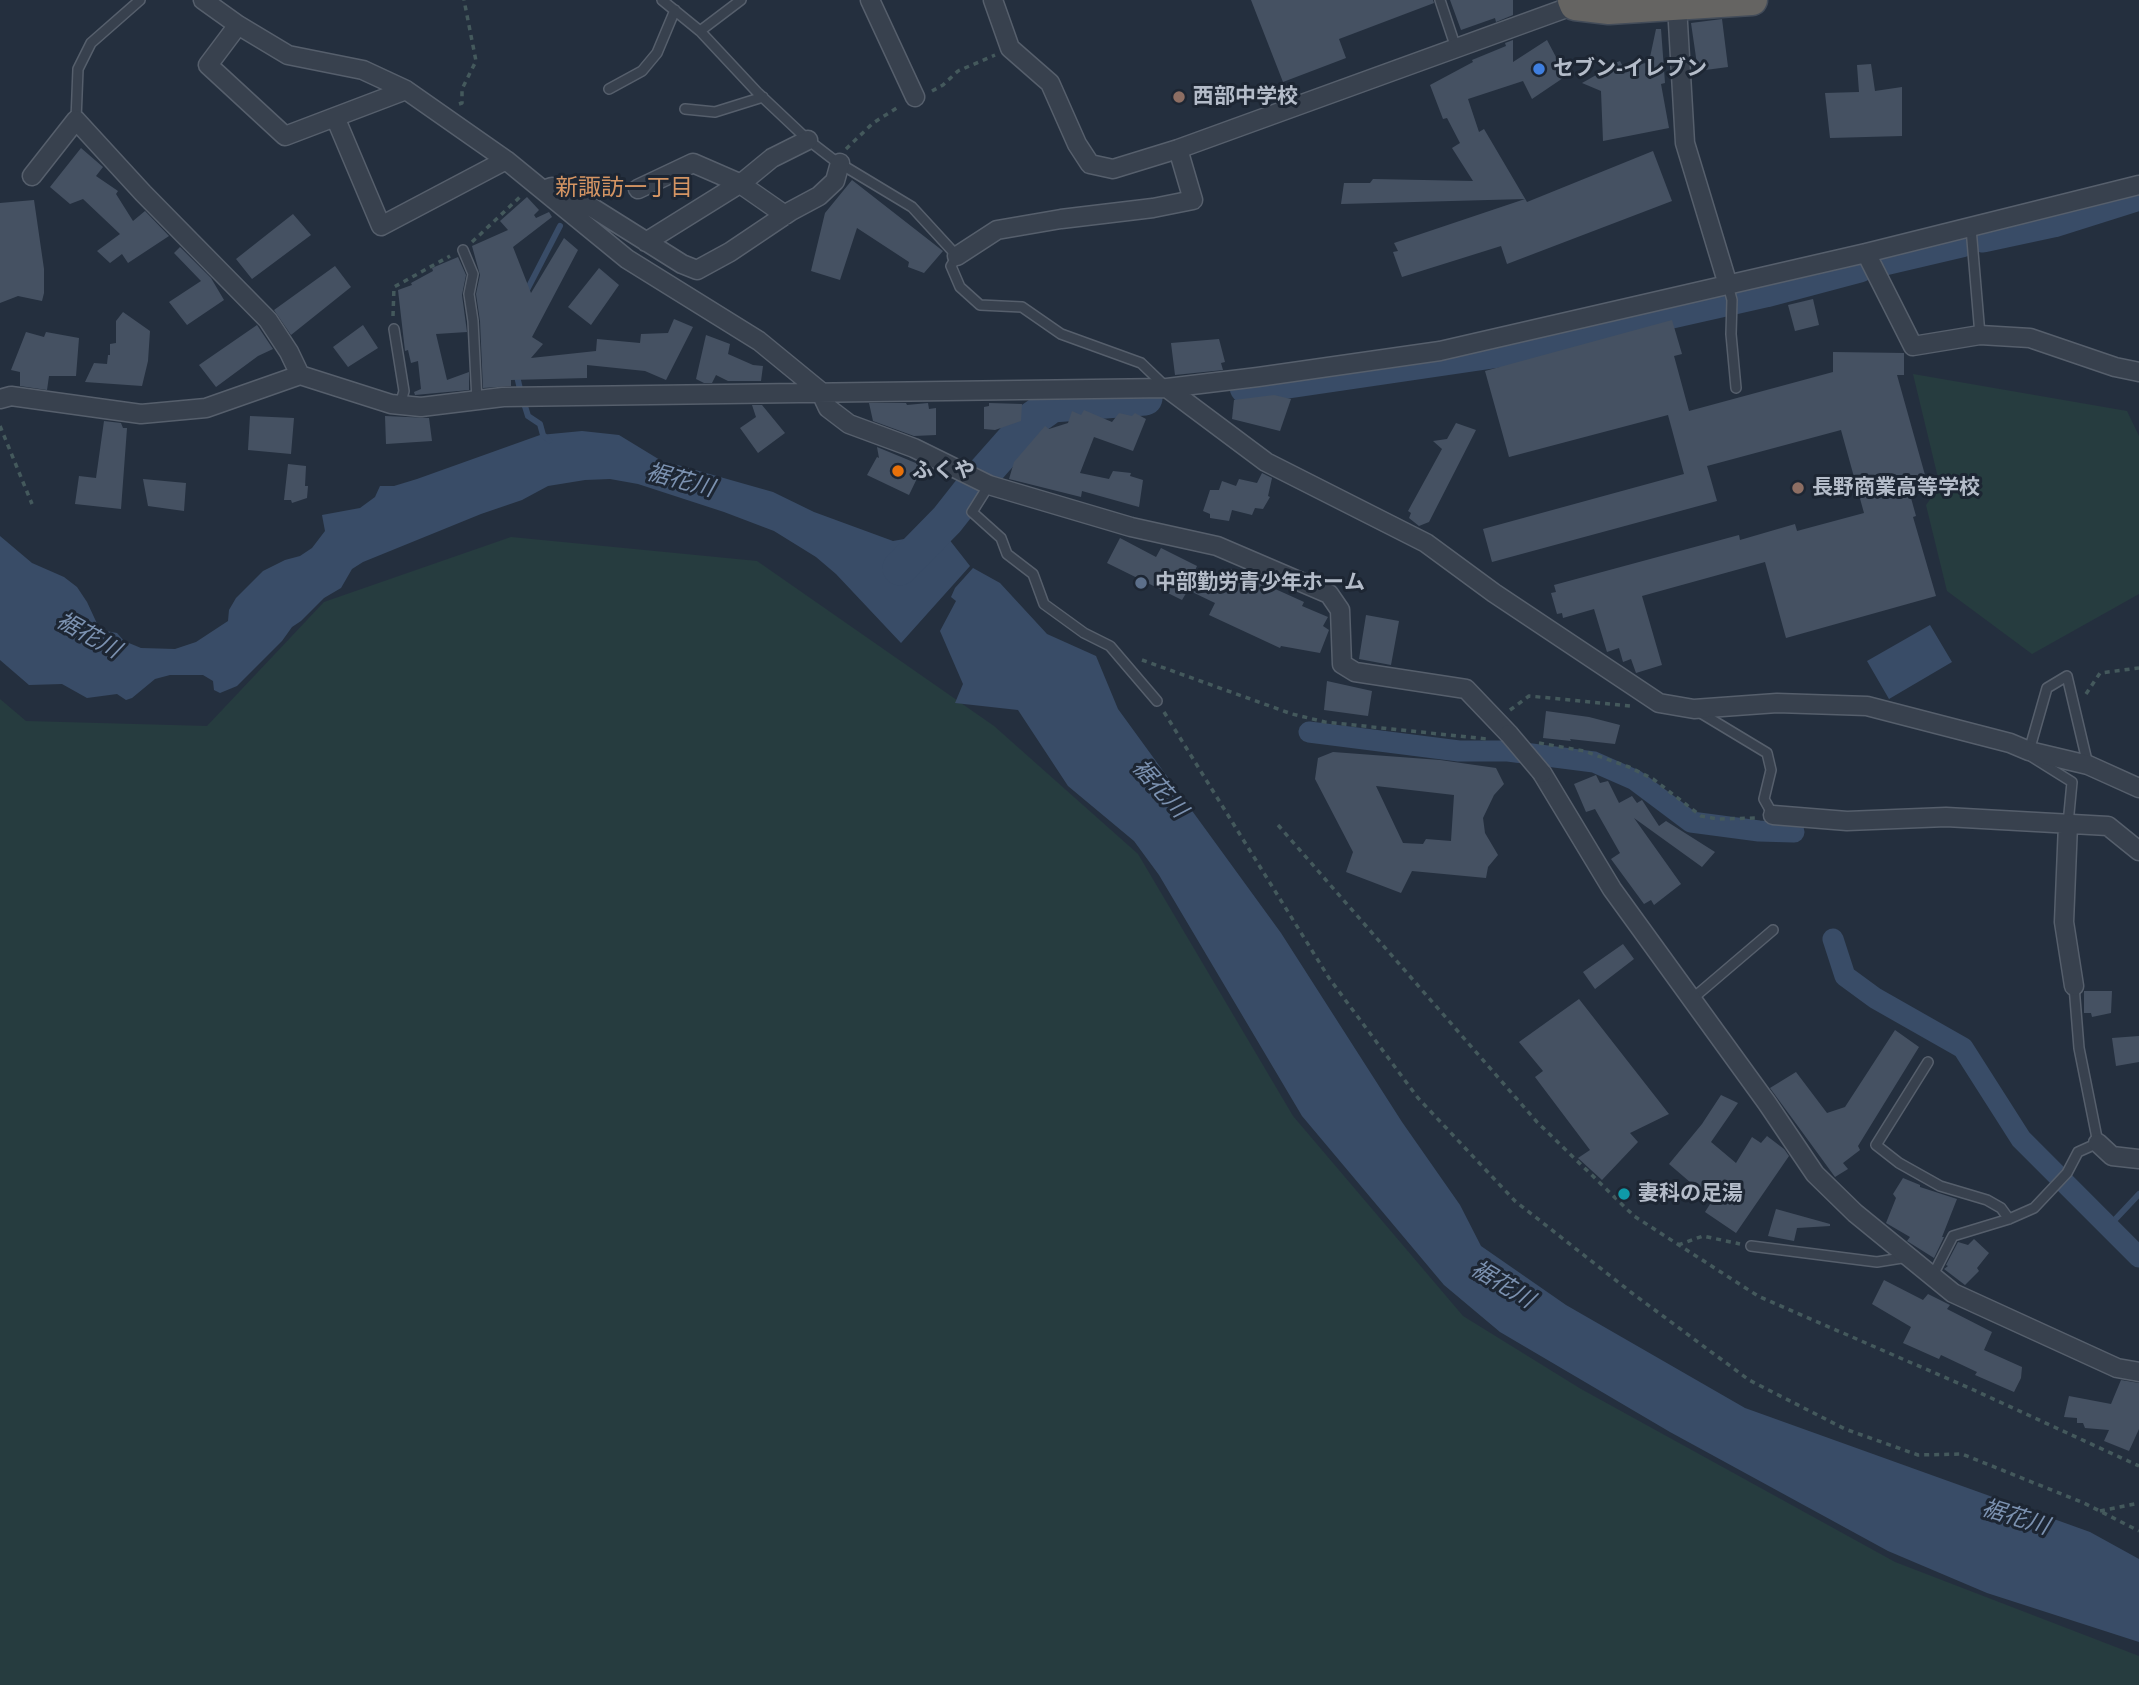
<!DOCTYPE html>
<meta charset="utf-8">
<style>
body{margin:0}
canvas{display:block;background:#242f3e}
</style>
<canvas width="2139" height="1685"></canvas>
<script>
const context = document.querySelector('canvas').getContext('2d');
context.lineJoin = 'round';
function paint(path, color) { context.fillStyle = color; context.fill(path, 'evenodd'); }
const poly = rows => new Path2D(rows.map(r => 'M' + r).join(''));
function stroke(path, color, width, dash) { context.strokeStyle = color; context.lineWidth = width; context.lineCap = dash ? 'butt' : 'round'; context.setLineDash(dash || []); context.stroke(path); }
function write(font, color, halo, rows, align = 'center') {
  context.font = font + ' Arial,"Noto Sans JP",sans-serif'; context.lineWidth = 6; context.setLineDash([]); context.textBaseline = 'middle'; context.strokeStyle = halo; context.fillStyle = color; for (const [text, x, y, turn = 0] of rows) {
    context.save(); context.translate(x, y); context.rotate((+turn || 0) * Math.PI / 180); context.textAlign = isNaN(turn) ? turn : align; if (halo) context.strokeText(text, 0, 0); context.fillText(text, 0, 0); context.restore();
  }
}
paint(poly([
 [1913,374,2127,411,2139,436,2139,594,2032,654,1947,591,1926,505,1940,486],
 [511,537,757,561,994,726,1138,854,1293,1116,1463,1316,1581,1389,1895,1562,2139,1656,2139,1685,0,1685,0,699,26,721,207,726,324,602]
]), '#263c3f');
paint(poly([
 [582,431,619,435,660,460,773,492,814,512,893,541,910,538,927,531,948,538,970,566,901,643,836,574,816,557,774,531,724,512,638,484,610,479,585,480,548,486,522,500,481,514,363,562,352,569,341,588,324,598,301,621,292,627,282,641,237,686,220,693,214,690,213,681,203,675,170,675,155,679,132,698,126,700,117,694,87,698,62,684,29,685,0,660,0,536,32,563,64,577,77,587,87,602,100,630,117,633,124,641,141,648,175,649,196,642,228,621,229,610,236,598,263,571,285,560,300,556,312,548,325,531,322,515,360,508,375,497,380,486,394,486,417,479,540,435],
 [973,568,1000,583,1047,634,1096,656,1118,709,1281,933,1402,1122,1460,1205,1481,1246,1566,1305,1745,1408,2090,1532,2139,1559,2139,1642,1987,1593,1888,1551,1670,1432,1500,1332,1444,1285,1302,1116,1159,875,1134,841,1068,786,1018,710,955,703,963,684,940,631,956,601,951,597,955,588],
 [1930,625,1952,662,1889,699,1867,661]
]), '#394c67');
stroke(poly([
 [526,292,560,226],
 [516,372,520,389],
 [524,403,528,416,540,424,543,435,549,440],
 [2109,1226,2139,1194]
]), '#394c67', 6);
stroke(poly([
 [1309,732,1459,751,1508,751,1594,762,1635,780,1691,822,1759,831,1794,832],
 [1833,939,1845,976,1875,998,1963,1048,2021,1139,2139,1257]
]), '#394c67', 21);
stroke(poly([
 [1983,235,2053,220,2139,193],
 [1880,259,1961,240],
 [1247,387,1499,350,1765,290,1859,265],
 [985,472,1031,420,1052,405,1145,398],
 [900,568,947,520,973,487]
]), '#394c67', 35);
paint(poly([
 [1251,0,1433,0,1434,3,1339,39,1346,58,1283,82],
 [1450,0,1513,0,1513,15,1496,22,1495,18,1461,30],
 [1722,19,1728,67,1698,71,1691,23],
 [1656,29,1661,29,1665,83,1661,84,1669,128,1603,141,1601,91,1582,83,1605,70,1604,68,1620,61,1624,69,1649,62],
 [1513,40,1513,62,1547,40,1566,76,1532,99,1523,81,1468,99,1479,132,1484,129,1527,202,1653,151,1672,201,1507,264,1501,246,1402,277,1393,252,1398,251,1394,243,1525,199,1341,204,1344,183,1370,183,1373,179,1473,181,1452,148,1460,143,1447,118,1443,119,1430,85,1473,62,1472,60,1506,46,1505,43],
 [1871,64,1875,91,1902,87,1902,136,1830,138,1825,93,1859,92,1857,65],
 [81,148,103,167,96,176,118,191,116,194,133,221,145,211,169,236,128,263,122,254,110,263,97,251,120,234,83,199,70,204,50,187],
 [852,180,943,251,924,273,908,267,909,262,857,228,840,280,811,271,825,213],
 [527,197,539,210,534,215,536,218,549,212,552,217,513,247,531,293,564,238,578,250,532,337,543,344,531,358,596,351,597,339,640,343,641,334,668,333,674,319,693,327,666,380,645,371,587,365,587,378,511,380,511,386,483,388,480,321,476,294,480,275,472,246,508,230,500,221],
 [34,200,44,269,44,293,42,301,18,296,0,303,0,203],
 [293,214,311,235,252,279,236,259],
 [180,247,211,278,224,300,187,325,169,302,201,281,174,253],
 [458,257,466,275,462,295,467,332,436,334,447,380,469,372,469,390,415,395,414,392,421,389,418,361,411,363,408,350,405,351,398,290,412,285,411,283,433,271,432,268],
 [335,266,351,287,291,335,274,310],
 [599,268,619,285,591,325,568,307],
 [1813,299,1819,325,1795,331,1788,305],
 [123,312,150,331,148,361,142,386,85,382,94,363,107,364,108,355,110,355,110,344,116,343,116,321],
 [1672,320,1682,354,1674,356,1689,411,1833,372,1833,352,1904,353,1904,375,1897,375,1925,475,1906,480,1916,516,1913,517,1936,596,1786,638,1765,562,1642,596,1662,665,1636,673,1631,659,1623,662,1619,648,1607,652,1594,609,1563,618,1562,613,1557,614,1551,593,1556,592,1554,585,1739,535,1740,540,1795,524,1797,531,1864,513,1841,430,1707,466,1717,501,1492,562,1483,529,1684,474,1668,415,1509,457,1485,371],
 [257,325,273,349,258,356,216,387,199,365],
 [363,325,378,348,348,367,333,347],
 [26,332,44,337,46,332,79,338,76,376,49,376,47,390,20,386,20,372,11,370],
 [706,335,730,344,728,354,753,365,763,366,761,381,728,381,716,375,712,383,704,383,696,379],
 [1219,339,1225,362,1221,363,1223,370,1175,375,1171,343],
 [1274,395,1291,399,1280,431,1232,419,1234,400],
 [869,403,906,403,907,405,928,403,929,409,936,408,936,435,914,436,873,421],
 [989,403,1022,404,1021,421,995,430,984,429,984,407,989,406],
 [752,405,762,405,785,433,758,453,740,428,756,417],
 [1084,410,1112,422,1119,413,1132,416,1135,413,1146,419,1133,451,1094,437,1080,473,1109,479,1113,471,1131,473,1130,476,1143,480,1139,507,1082,491,1081,497,1009,479,1014,462,1045,426,1049,429,1068,423,1072,411,1081,415],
 [250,416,294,418,291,454,248,450],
 [385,416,429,418,432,441,386,444],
 [104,421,121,423,123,428,127,428,121,509,75,504,79,476,96,478],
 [1456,423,1476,430,1429,522,1419,526,1409,518,1411,513,1408,511,1442,449,1433,441,1447,439],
 [877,447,923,466,909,495,867,475,877,457,879,458],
 [288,464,306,466,305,486,308,486,307,498,292,503,291,500,284,500],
 [1262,473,1272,478,1268,496,1270,497,1263,509,1255,508,1252,515,1232,510,1229,521,1210,518,1210,514,1203,511,1210,490,1219,490,1222,481,1236,486,1239,479,1257,483],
 [143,479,186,483,184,511,148,506],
 [1120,538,1156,557,1161,548,1197,566,1193,575,1221,590,1231,569,1304,602,1302,606,1328,617,1323,626,1329,630,1320,653,1281,646,1280,648,1209,615,1215,603,1188,590,1182,600,1107,563],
 [1366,615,1399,621,1391,665,1359,659],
 [1327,681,1372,691,1368,716,1324,710],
 [1546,711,1589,717,1620,725,1615,744,1570,739,1571,741,1543,738],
 [1333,752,1440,760,1496,768,1504,784,1494,795,1483,818,1485,833,1498,855,1488,867,1486,878,1412,871,1401,893,1346,872,1353,852,1315,779,1318,758],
 [1376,786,1454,795,1451,841,1426,839,1423,844,1403,843],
 [1596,775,1600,783,1608,781,1619,803,1632,796,1637,803,1642,800,1659,826,1666,821,1715,852,1702,867,1634,818,1681,884,1654,905,1651,900,1644,904,1611,859,1620,853,1595,809,1586,812,1574,784],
 [1623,944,1634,959,1595,989,1583,972],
 [2084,991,2112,991,2111,1013,2092,1017,2091,1013,2084,1013],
 [1579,999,1669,1114,1630,1133,1638,1142,1602,1180,1578,1158,1590,1150,1535,1077,1543,1071,1519,1042],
 [1895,1030,1919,1047,1858,1146,1860,1150,1843,1163,1848,1169,1835,1177,1770,1088,1796,1072,1827,1113,1845,1107],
 [2139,1036,2139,1062,2116,1066,2112,1038],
 [1721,1095,1738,1103,1711,1142,1736,1163,1752,1137,1761,1143,1767,1136,1784,1149,1789,1156,1736,1233,1705,1212,1712,1201,1669,1164,1702,1124],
 [1903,1178,1920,1185,1920,1187,1957,1199,1942,1237,1944,1237,1934,1258,1907,1241,1910,1237,1886,1223,1896,1198,1893,1194],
 [1776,1209,1830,1224,1830,1226,1797,1228,1794,1241,1768,1236],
 [1974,1239,1989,1253,1977,1268,1979,1271,1965,1285,1944,1269,1948,1266,1946,1265,1958,1242,1968,1245],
 [1884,1280,1923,1300,1928,1294,1950,1305,1947,1309,1992,1332,1984,1350,2022,1367,2021,1378,2014,1392,1975,1375,1977,1372,1941,1355,1939,1359,1903,1343,1911,1327,1872,1304],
 [2121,1380,2139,1383,2139,1429,2129,1451,2104,1441,2109,1430,2085,1428,2083,1423,2077,1423,2077,1418,2064,1417,2069,1396,2111,1404]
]), '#455162');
const service = poly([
 [662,0,700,31,757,92,808,140,834,160,912,207,957,256,951,266,960,287,980,305,1022,307,1061,334,1141,363,1166,387],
 [1440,0,1456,48],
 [700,31,741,0],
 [609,89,642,71,657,53,675,10],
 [685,109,715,112,763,97],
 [76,120,78,69,91,43,140,0],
 [1971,228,1980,335],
 [463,250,473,274,469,294,473,321,477,401],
 [1728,285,1732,300,1731,334,1736,388],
 [394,329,404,391,400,405],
 [989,485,972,512,1001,538,1007,554,1033,574,1044,604,1084,633,1110,646,1157,701],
 [1699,712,1767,753,1771,770,1764,799,1773,815],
 [2029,751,2047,688,2067,676,2088,765],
 [2032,757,2072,782,2068,824],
 [1692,999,1773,930],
 [1928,1062,1876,1145,1899,1163,1940,1186,1987,1200,2001,1208,2009,1219],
 [1751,1246,1877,1262,1908,1257],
 [1933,1275,1953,1236,2009,1219,2034,1208,2067,1173,2078,1152,2098,1143,2079,1048,2074,986]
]);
const minor = poly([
 [203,0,238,25,288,55,363,70,406,90,506,160,627,259,759,341,820,391,828,408,849,424,914,448,989,485,1131,527,1217,546,1329,594,1340,610,1342,664,1355,672,1466,689,1509,734],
 [870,0,915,97],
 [993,0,1010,48,1050,83,1077,144,1090,164,1113,169,1178,149,1575,5],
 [1677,6,1685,143,1728,285],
 [238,25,208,65,285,136,406,90],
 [335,117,381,226,506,160],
 [32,176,76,120,143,193,268,320,289,352,300,375],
 [638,189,693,163,739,183,785,215],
 [543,190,552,187,569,193,682,264,697,270,730,252,791,211,819,196,835,181,840,163],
 [646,242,744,181,772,158,808,140],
 [1866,253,1913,346,1980,335,2030,338,2115,367,2139,372],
 [957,256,997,230,1061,219,1153,208,1193,200,1178,149],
 [1167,388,1266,462,1426,543,1494,593,1659,703,1694,709,1777,703,1867,706,2010,743,2029,751,2088,765,2139,788],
 [0,399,11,396,141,414,206,408,300,375,391,404,421,407,503,397,1167,388,1258,377,1440,351,1866,253,2139,185],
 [1542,773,1612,889,1767,1103,1815,1174,1855,1213,1953,1293,2117,1368,2139,1372],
 [1773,815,1847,821,1946,817,2108,826,2139,851],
 [2068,824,2064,922,2074,986],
 [2098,1143,2112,1156,2139,1159]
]);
const trunk = poly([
 [1573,0,1575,5,1609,9,1752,0]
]);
stroke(service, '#565f6c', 12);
stroke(minor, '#565f6c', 21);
stroke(trunk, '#434c59', 33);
stroke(poly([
 [932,91,943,85,958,71,995,55],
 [459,104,462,103,462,89,476,61,464,0],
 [846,149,873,123,900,106],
 [472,242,522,195],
 [393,316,394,287,450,256],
 [0,426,32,504],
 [1142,660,1292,714,1325,722,1487,739],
 [2086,694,2100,673,2139,668],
 [1510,710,1529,696,1630,706],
 [1164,712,1329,978,1418,1098,1515,1201,1632,1293,1749,1380,1845,1429,1918,1455,1962,1454,2084,1503,2139,1531],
 [1539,743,1584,751,1629,767,1653,779,1701,816,1718,819,1757,818],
 [1278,825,1537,1122,1634,1216,1758,1296,1976,1391,2139,1466],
 [1678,1245,1703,1236,1740,1244],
 [2100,1511,2139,1503]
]), '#44595c', 3.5, [5, 5]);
stroke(service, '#38414e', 9);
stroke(minor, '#38414e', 18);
stroke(trunk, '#656462', 30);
const minorBridge = poly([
 [1509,734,1542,773]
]);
stroke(minorBridge, '#565f6c', 21, []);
stroke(minorBridge, '#38414e', 18);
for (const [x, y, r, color] of [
 [1539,69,7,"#3f7fe0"],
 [1179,97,7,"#8d6e63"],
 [898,471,7,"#e8710a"],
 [1798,488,7,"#8d6e63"],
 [1141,583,7,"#5c6f8a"],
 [1624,1194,7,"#0f9aa8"]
]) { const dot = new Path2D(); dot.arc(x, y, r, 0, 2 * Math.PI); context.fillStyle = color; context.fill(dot); stroke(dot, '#1d2633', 2.5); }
write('bold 21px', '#b4bcc9', '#1d2633', [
 ["セブン-イレブン",1553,69],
 ["西部中学校",1193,97],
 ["ふくや",912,471],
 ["長野商業高等学校",1812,488],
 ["中部勤労青少年ホーム",1155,583],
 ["妻科の足湯",1638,1194]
], 'left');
write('23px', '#d59563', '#1d2633', [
 ["新諏訪一丁目",624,189]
]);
write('italic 23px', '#7c92b1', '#1d2633', [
 ["裾花川",680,481,15],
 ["裾花川",88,636,29],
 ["裾花川",1159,789,48],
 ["裾花川",1502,1285,31],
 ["裾花川",2015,1518,17]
]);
</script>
